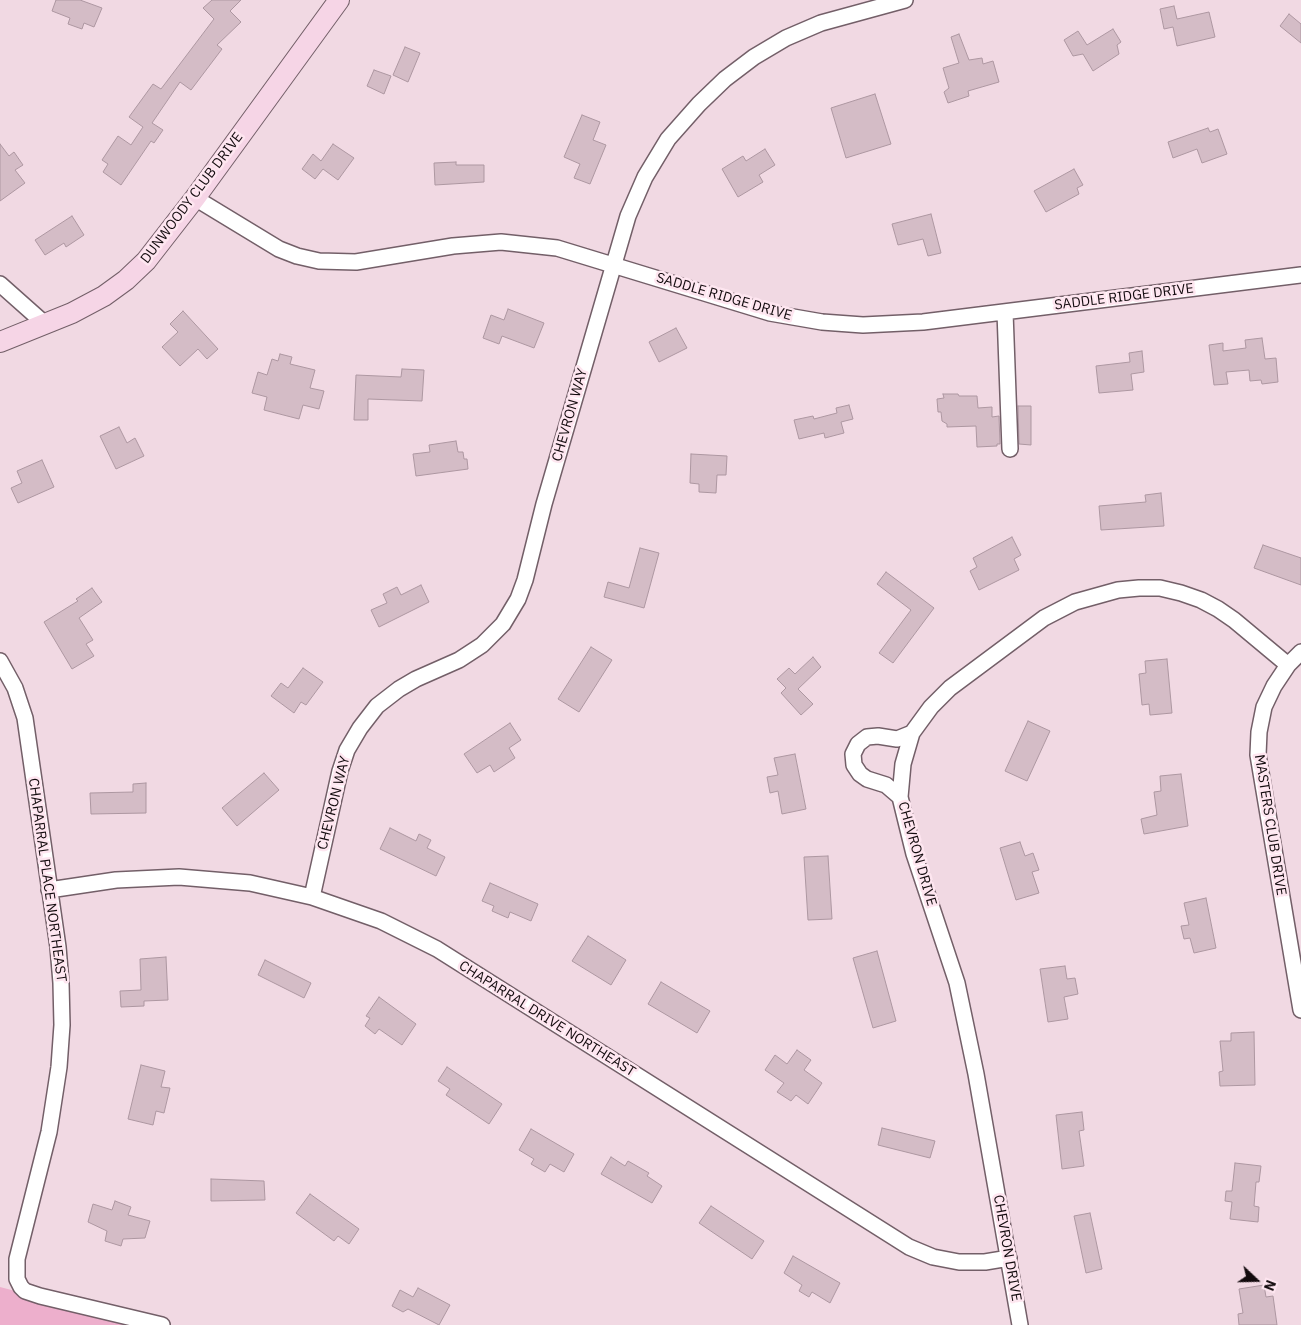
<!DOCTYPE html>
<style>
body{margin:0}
#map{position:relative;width:1301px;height:1325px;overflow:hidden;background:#f1d9e3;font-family:"IBM Plex Sans",sans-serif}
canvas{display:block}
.north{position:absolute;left:1231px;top:1255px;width:50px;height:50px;-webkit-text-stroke:4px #fee6f0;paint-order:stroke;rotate:111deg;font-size:14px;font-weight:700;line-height:20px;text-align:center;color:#130b0e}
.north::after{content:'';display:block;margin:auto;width:18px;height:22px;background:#130b0e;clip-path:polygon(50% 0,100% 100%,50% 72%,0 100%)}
</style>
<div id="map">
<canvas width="1301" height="1325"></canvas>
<div class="north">N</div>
</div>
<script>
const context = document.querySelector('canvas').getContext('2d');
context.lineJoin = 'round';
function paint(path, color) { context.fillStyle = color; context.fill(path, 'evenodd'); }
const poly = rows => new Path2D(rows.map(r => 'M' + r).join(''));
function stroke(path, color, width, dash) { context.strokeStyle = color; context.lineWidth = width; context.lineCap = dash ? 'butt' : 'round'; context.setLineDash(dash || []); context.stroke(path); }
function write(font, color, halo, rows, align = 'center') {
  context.font = font + ' "IBM Plex Sans",sans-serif'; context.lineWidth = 5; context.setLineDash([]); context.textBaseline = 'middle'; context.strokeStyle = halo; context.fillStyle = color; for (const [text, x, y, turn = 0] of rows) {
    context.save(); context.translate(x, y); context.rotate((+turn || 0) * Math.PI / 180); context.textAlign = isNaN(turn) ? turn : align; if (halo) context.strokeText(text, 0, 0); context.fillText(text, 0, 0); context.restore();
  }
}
paint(poly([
 [0,1287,19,1292,144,1325,0,1325]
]), '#edafcc');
const building = poly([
 [56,0,80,0,102,8,94,27,84,23,82,29,68,24,70,18,52,11,56,0],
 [212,0,241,0,230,11,241,22,217,45,222,49,191,90,180,82,152,123,163,130,154,143,151,141,121,185,103,172,108,164,102,160,118,136,131,145,143,127,129,117,153,84,161,89,214,19,203,8,212,0],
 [1174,6,1177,19,1209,12,1215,37,1177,46,1173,27,1164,29,1160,9,1174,6],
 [1289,14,1301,24,1301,43,1280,26,1289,14],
 [1113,29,1121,42,1117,45,1119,54,1093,71,1083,54,1073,56,1064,40,1078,31,1087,45,1113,29],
 [959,34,969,60,982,58,983,64,993,61,999,82,968,91,969,96,948,103,944,92,949,88,943,68,959,63,951,37,959,34],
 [405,47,420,53,408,82,393,75,405,47],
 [374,70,391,76,384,94,367,86,374,70],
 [875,94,891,144,846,158,831,108,875,94],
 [582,115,600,122,593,140,606,145,590,184,574,178,580,164,564,157,582,115],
 [1208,128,1210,132,1218,129,1227,154,1202,163,1197,149,1173,158,1168,142,1208,128],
 [0,144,9,156,14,152,23,165,15,170,25,183,0,201,0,144],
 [333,144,354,158,338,180,323,169,315,179,302,169,313,154,321,161,333,144],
 [765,149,775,165,759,175,763,182,738,197,722,169,743,156,746,161,765,149],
 [456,162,456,165,484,165,484,182,435,185,434,163,456,162],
 [1074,169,1083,185,1077,188,1079,194,1046,212,1034,191,1074,169],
 [931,214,941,253,928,256,923,239,898,245,892,224,931,214],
 [72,216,84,235,66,247,64,243,45,255,35,240,72,216],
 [508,309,544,323,534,348,502,336,499,344,483,338,491,315,504,320,508,309],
 [183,311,218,349,207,359,198,349,180,366,162,347,178,332,170,324,183,311],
 [676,328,687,348,659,362,649,342,676,328],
 [1262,338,1265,359,1276,358,1278,382,1262,384,1261,380,1250,381,1249,370,1226,372,1228,384,1214,385,1209,345,1223,343,1223,351,1246,348,1245,340,1262,338],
 [1142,351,1144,372,1131,374,1133,390,1099,393,1096,366,1130,362,1129,353,1142,351],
 [280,354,292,357,290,364,315,370,310,388,324,391,319,409,303,405,299,419,264,410,267,397,252,393,258,372,267,375,272,359,278,361,280,354],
 [402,369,424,370,422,401,368,399,368,420,354,420,356,375,401,377,402,369],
 [943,394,958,394,959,396,977,396,978,408,992,407,992,417,999,416,1000,444,997,444,997,446,977,447,976,426,947,427,947,424,942,421,941,412,938,412,937,399,944,398,943,394],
 [849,405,853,419,841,422,844,433,825,438,824,433,799,439,794,420,813,416,814,419,837,413,836,408,849,405],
 [1018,406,1031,406,1031,445,1019,444,1018,406],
 [119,427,127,443,135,438,144,456,116,469,100,436,119,427],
 [456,441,458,452,463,452,464,459,467,459,468,469,416,476,413,454,430,452,429,445,456,441],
 [691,454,727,456,726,475,717,475,716,493,699,492,699,484,690,483,691,454],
 [42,460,54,487,18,503,11,488,22,483,17,471,42,460],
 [1161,493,1164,526,1101,530,1099,506,1146,502,1145,495,1161,493],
 [1012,537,1021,555,1014,559,1019,570,979,590,970,571,977,567,973,558,1012,537],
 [1263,545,1301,558,1301,585,1254,568,1263,545],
 [640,548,659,553,644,608,604,597,608,582,629,588,640,548],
 [886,572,934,608,893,663,879,653,911,610,877,584,886,572],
 [421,585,429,602,379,627,371,610,387,603,383,594,397,587,401,595,421,585],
 [92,588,102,602,79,618,93,640,86,644,94,656,72,669,44,622,78,601,76,599,92,588],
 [591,647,612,660,579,712,558,699,591,647],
 [813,657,821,667,798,689,813,704,801,715,781,693,786,688,777,679,789,668,795,674,813,657],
 [1167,659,1172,713,1150,715,1149,704,1142,705,1139,674,1146,673,1145,661,1167,659],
 [303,668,323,682,306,705,301,702,294,713,271,696,281,683,288,688,303,668],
 [1028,721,1050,731,1027,781,1005,771,1028,721],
 [510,723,521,740,509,748,515,758,494,772,490,765,477,773,464,754,510,723],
 [795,754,806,809,782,814,778,791,770,793,767,777,778,775,774,758,795,754],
 [264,773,279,790,237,826,222,808,264,773],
 [1181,774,1188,826,1144,834,1141,819,1157,815,1154,792,1161,791,1160,776,1181,774],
 [146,783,146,813,91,814,90,793,133,792,133,784,146,783],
 [390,828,416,841,419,834,431,840,427,848,445,857,436,876,380,849,390,828],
 [1020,842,1025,856,1033,853,1039,870,1032,872,1039,893,1016,900,1000,848,1020,842],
 [828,856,832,919,808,920,804,857,828,856],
 [490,883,538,904,531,921,510,912,508,918,492,911,494,906,482,901,490,883],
 [1206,898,1216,948,1194,953,1190,938,1184,939,1181,926,1189,925,1184,903,1206,898],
 [588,936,626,960,611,985,572,961,588,936],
 [877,951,896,1021,873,1028,853,958,877,951],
 [166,957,168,1000,144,1001,144,1006,121,1007,120,991,141,990,140,959,166,957],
 [265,960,311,983,304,998,258,975,265,960],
 [1065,966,1067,979,1075,978,1078,994,1064,997,1068,1019,1048,1022,1040,969,1065,966],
 [661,982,710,1011,697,1033,648,1004,661,982],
 [379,997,416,1024,402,1045,379,1029,375,1034,365,1026,370,1018,366,1016,379,997],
 [1254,1032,1255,1085,1220,1086,1219,1072,1223,1071,1220,1041,1231,1041,1231,1033,1254,1032],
 [797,1050,811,1060,804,1070,822,1083,808,1104,796,1095,791,1101,777,1092,784,1083,765,1070,775,1055,787,1064,797,1050],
 [141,1065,165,1071,161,1087,170,1088,164,1113,156,1111,153,1125,128,1119,141,1065],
 [447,1067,502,1104,489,1124,446,1095,450,1089,438,1081,447,1067],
 [1082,1112,1084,1130,1079,1131,1084,1166,1062,1169,1056,1115,1082,1112],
 [882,1128,935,1141,930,1158,878,1145,882,1128],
 [531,1129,574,1154,564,1172,550,1164,545,1172,531,1164,534,1159,519,1150,531,1129],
 [611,1157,625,1166,628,1161,649,1173,647,1176,662,1186,652,1203,601,1174,611,1157],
 [1235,1163,1261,1166,1259,1182,1256,1182,1254,1206,1259,1207,1258,1222,1230,1219,1232,1202,1225,1201,1226,1191,1232,1191,1235,1163],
 [211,1179,264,1181,265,1200,211,1201,211,1179],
 [310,1194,359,1229,349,1244,338,1236,334,1241,296,1213,310,1194],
 [115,1201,131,1207,128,1215,150,1221,145,1238,123,1239,121,1246,105,1241,107,1231,88,1222,93,1204,112,1210,115,1201],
 [711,1206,764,1241,752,1259,699,1223,711,1206],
 [1090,1213,1102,1269,1086,1273,1074,1216,1090,1213],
 [793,1256,840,1283,830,1303,812,1292,809,1297,799,1291,802,1285,784,1273,793,1256],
 [1264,1285,1266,1297,1273,1296,1277,1325,1239,1325,1238,1314,1243,1313,1239,1289,1264,1285],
 [418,1288,450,1305,439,1325,408,1309,403,1312,392,1306,400,1290,413,1297,418,1288]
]);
paint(building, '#d4bcc6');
stroke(building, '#ad97a1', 1);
const street = poly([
 [195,198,279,249,297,256,319,261,356,262,453,246,501,242,557,248,770,313,822,322,863,325,923,322,1301,275],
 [0,284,45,324],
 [1005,312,1010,449],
 [1301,652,1288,665,1274,686,1264,707,1259,732,1258,755,1301,1010],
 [0,661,15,688,25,718,58,947,61,983,62,1025,59,1067,49,1132,17,1259,17,1279,21,1287,25,1291,40,1296,162,1325],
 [900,797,886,785,867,779,860,774,854,765,853,754,858,744,867,737,878,736,897,739,912,733],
 [49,890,116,880,179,877,250,883,312,897,381,921,437,949,909,1247,933,1257,959,1262,985,1262,1009,1258],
 [312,897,340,771,347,750,360,728,377,706,399,689,416,679,459,660,482,645,503,624,518,599,525,580,544,504,628,216,645,177,668,139,699,104,725,79,754,57,786,38,821,23,905,0],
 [1020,1325,976,1074,957,983,914,854,900,797,903,764,912,733,931,707,950,688,1044,618,1075,602,1118,590,1139,588,1160,588,1181,593,1201,600,1218,609,1234,620,1288,665]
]);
const secondary = poly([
 [0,342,72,313,104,296,126,280,146,261,195,198,339,0]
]);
stroke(street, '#735f68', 18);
stroke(secondary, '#735f68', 22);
stroke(street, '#fff', 15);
stroke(secondary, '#f6d5e6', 20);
write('14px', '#130b0e', '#fee6f0', [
 ["DUNWOODY CLUB DRIVE",192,198,-53],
 ["SADDLE RIDGE DRIVE",724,297,16],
 ["SADDLE RIDGE DRIVE",1124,297,-7],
 ["CHEVRON WAY",570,415,-74],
 ["CHEVRON WAY",334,803,-76],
 ["MASTERS CLUB DRIVE",1270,825,81],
 ["CHEVRON DRIVE",917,854,74],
 ["CHAPARRAL PLACE NORTHEAST",47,880,82],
 ["CHAPARRAL DRIVE NORTHEAST",547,1019,32],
 ["CHEVRON DRIVE",1007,1248,80]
]);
</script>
